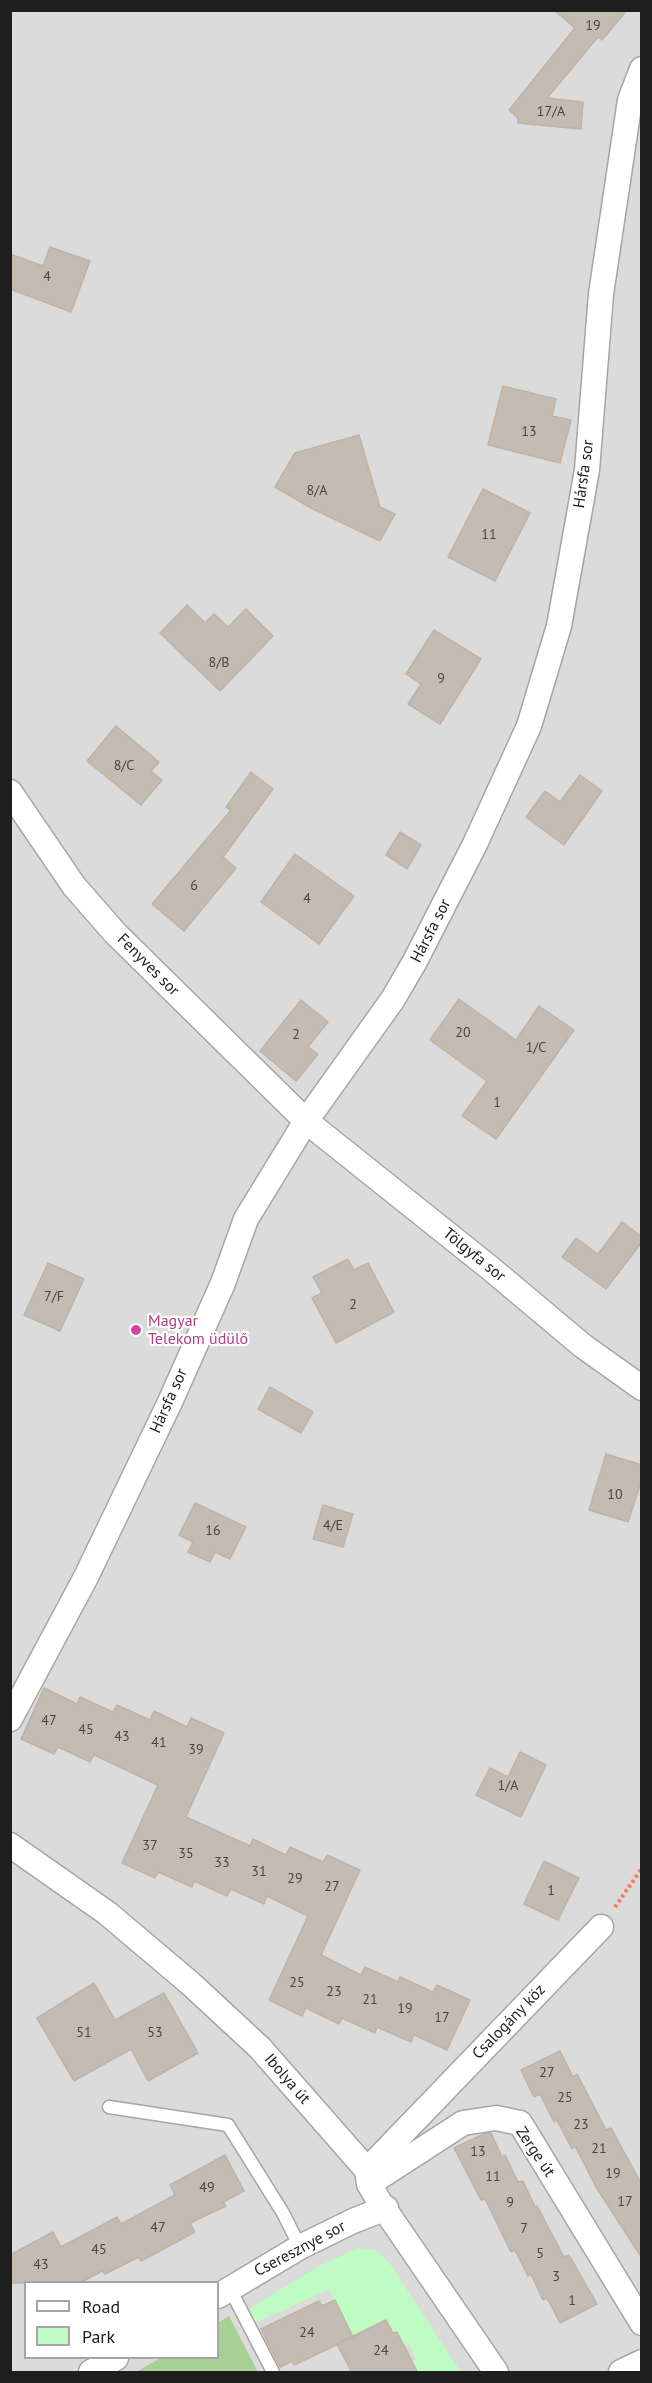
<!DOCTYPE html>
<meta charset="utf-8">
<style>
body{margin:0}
#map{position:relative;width:652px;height:2383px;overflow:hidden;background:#f0ece4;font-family:"PT Sans",sans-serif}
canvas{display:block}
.frame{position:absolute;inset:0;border:12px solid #1e1e1e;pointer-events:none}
.legend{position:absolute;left:24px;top:2281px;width:195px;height:78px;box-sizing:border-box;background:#fff;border:2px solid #a5a5a5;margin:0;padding:8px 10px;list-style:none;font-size:18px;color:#1e1e1e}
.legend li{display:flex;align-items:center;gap:12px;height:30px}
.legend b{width:30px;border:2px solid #a5a5a5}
</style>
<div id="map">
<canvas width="652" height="2383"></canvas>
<div class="frame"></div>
<ul class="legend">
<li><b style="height:8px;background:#fff"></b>Road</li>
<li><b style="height:16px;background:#befcc3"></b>Park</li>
</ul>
</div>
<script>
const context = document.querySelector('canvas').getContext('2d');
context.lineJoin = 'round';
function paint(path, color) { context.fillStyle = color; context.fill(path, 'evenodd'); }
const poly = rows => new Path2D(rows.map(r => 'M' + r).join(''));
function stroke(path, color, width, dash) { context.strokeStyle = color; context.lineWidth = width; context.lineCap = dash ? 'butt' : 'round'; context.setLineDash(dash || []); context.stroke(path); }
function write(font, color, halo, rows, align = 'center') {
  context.font = font + ' "PT Sans",sans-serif'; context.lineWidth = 4.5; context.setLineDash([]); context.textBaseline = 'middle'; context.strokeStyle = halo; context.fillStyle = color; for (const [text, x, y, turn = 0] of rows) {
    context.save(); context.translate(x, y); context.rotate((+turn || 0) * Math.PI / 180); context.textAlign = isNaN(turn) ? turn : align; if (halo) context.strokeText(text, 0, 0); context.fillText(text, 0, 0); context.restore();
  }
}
paint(poly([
 [11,11,641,11,641,2372,11,2372],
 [26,2282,218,2282,218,2358,26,2358]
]), '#dcdbdb');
paint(poly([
 [229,2316,258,2372,136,2372,161,2358,218,2358,218,2323]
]), '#a8d196');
paint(poly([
 [358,2248,375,2250,388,2261,461,2372,418,2372,413,2362,416,2359,409,2344,405,2346,397,2332,353,2337,329,2289,251,2325,245,2311,319,2266]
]), '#befcc3');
const building = poly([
 [554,10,627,10,602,40,598,37,547,98,583,102,581,129,518,123,518,118,509,110,575,28,554,10],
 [50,247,90,261,71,312,10,289,10,254,43,266,50,247],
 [503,386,556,399,552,416,571,420,560,463,488,445,503,386],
 [359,435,380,507,395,514,380,541,311,508,275,487,295,453,359,435],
 [483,489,530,513,495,581,448,557,483,489],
 [187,605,205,623,214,614,228,627,246,609,273,636,220,691,160,633,187,605],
 [434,630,481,659,440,724,408,704,421,684,406,674,434,630],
 [116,726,159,762,151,771,162,780,141,805,87,761,116,726],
 [251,772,273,789,223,857,236,868,184,931,152,904,231,810,226,807,251,772],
 [580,775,602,791,564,845,526,817,545,791,560,802,580,775],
 [400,832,421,845,407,869,386,855,400,832],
 [295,854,354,896,319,944,261,902,295,854],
 [459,999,516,1040,539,1006,574,1030,496,1139,462,1116,487,1081,430,1040,459,999],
 [301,1000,328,1022,308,1047,318,1054,296,1081,260,1051,301,1000],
 [622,1222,642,1237,642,1242,606,1289,562,1257,576,1238,598,1254,622,1222],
 [348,1259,354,1270,368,1263,394,1312,336,1343,312,1298,322,1293,313,1277,348,1259],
 [48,1263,84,1279,60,1331,24,1315,48,1263],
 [270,1387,313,1412,301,1433,258,1409,270,1387],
 [606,1454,642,1465,642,1479,628,1522,589,1510,606,1454],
 [195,1503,246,1527,230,1559,215,1552,210,1562,188,1552,193,1542,179,1535,195,1503],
 [323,1505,353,1514,343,1547,313,1539,323,1505],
 [44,1688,77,1704,80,1697,113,1712,117,1705,150,1720,154,1711,187,1727,191,1718,224,1733,186,1817,250,1846,253,1839,286,1855,290,1847,323,1862,327,1855,360,1870,321,1955,361,1975,365,1967,398,1982,400,1977,433,1992,437,1985,470,2000,447,2050,414,2035,411,2042,377,2027,375,2033,342,2018,339,2024,306,2008,302,2016,269,2000,308,1916,267,1896,264,1904,231,1889,227,1896,194,1881,192,1887,158,1872,155,1878,122,1863,158,1785,94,1755,90,1762,58,1747,54,1754,21,1739,44,1688],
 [520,1752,546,1765,521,1817,476,1795,490,1768,508,1777,520,1752],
 [544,1861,579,1878,558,1920,524,1904,544,1861],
 [94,1983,115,2020,164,1993,198,2053,148,2081,131,2049,74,2081,37,2018,94,1983],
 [560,2051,573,2077,577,2074,606,2130,611,2128,642,2185,642,2258,596,2187,575,2146,572,2149,557,2120,554,2122,540,2094,534,2097,521,2070,560,2051],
 [491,2133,502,2157,505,2155,518,2182,523,2181,535,2207,537,2206,564,2257,569,2255,597,2304,560,2323,547,2298,543,2300,531,2274,528,2276,515,2250,511,2252,485,2199,481,2200,454,2148,484,2134,491,2133],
 [225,2155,244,2191,223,2202,226,2206,190,2223,195,2232,141,2261,139,2257,105,2274,102,2271,80,2283,10,2283,10,2255,53,2232,61,2247,117,2217,121,2224,175,2195,170,2185,225,2155],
 [335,2300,353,2337,294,2365,292,2361,280,2367,261,2329,319,2301,322,2306,335,2300],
 [386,2320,393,2333,397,2332,418,2373,352,2373,337,2344,386,2320]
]);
paint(building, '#c4bbb3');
stroke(building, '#c2b2a5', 1.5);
const lane = poly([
 [109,2107,228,2125,283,2213,300,2247],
 [230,2289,273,2372]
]);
const street = poly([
 [10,792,74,886,115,933,306,1121,490,1268,583,1346,642,1388],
 [10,1719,86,1577,170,1402,223,1283,246,1219,306,1121,393,999,414,963,475,844,529,726,559,626,587,470,601,294,630,100,642,69],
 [10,1845,107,1913,191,1984,260,2048,367,2170,369,2184,379,2201,496,2372],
 [367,2170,601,1927],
 [369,2184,463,2123,496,2118,520,2123,642,2323],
 [218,2296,300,2247,353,2221,386,2208],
 [91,2372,116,2358],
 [621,2372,642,2362]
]);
stroke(lane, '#a5a5a5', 15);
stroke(street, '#a5a5a5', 27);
stroke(poly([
 [615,1907,642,1868]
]), '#ff7565', 4, [3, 3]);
stroke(lane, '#fff', 12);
stroke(street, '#fff', 24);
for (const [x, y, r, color] of [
 [136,1330,6,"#d1479c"]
]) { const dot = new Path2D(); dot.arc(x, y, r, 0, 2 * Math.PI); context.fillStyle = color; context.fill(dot); stroke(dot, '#fff', 2); }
write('14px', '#484543', null, [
 ["19",593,26],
 ["17/A",551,112],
 ["4",47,277],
 ["13",529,432],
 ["8/A",317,491],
 ["11",489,535],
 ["8/B",219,663],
 ["9",441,679],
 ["8/C",124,766],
 ["6",194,886],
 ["4",307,899],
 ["20",463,1033],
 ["2",296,1035],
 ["1/C",536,1048],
 ["1",497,1103],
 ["7/F",54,1297],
 ["2",353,1305],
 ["10",615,1495],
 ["4/E",333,1526],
 ["16",213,1531],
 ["47",49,1721],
 ["45",86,1730],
 ["43",122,1737],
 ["41",159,1743],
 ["39",196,1750],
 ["1/A",508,1786],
 ["37",150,1846],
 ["35",186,1854],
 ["33",222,1863],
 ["31",259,1872],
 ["29",295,1879],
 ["27",332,1887],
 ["1",551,1891],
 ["25",297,1983],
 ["23",334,1992],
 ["21",370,2000],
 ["19",405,2009],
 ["17",442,2018],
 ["51",84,2033],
 ["53",155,2033],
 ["27",547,2073],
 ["25",565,2098],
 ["23",581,2125],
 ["21",599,2149],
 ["13",478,2152],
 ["19",613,2174],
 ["11",493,2177],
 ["49",207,2188],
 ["17",625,2202],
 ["9",510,2203],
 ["47",158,2228],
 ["7",524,2229],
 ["45",99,2250],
 ["5",540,2254],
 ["43",41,2265],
 ["3",556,2277],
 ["1",572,2301],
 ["24",307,2333],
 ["24",381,2351]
]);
write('16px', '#1e1e1e', '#fff', [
 ["Hársfa sor",584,474,-82],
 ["Hársfa sor",431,931,-63],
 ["Fenyves sor",148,965,45],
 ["Tölgyfa sor",474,1255,39],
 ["Hársfa sor",169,1401,-66],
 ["Csalogány köz",509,2022,-46],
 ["Ibolya út",287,2079,49],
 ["Zerge út",535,2152,56],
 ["Cseresznye sor",300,2249,-28]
]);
write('16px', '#b23c85', '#fff', [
 ["Magyar",148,1321],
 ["Telekom üdülő",148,1339]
], 'left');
</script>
